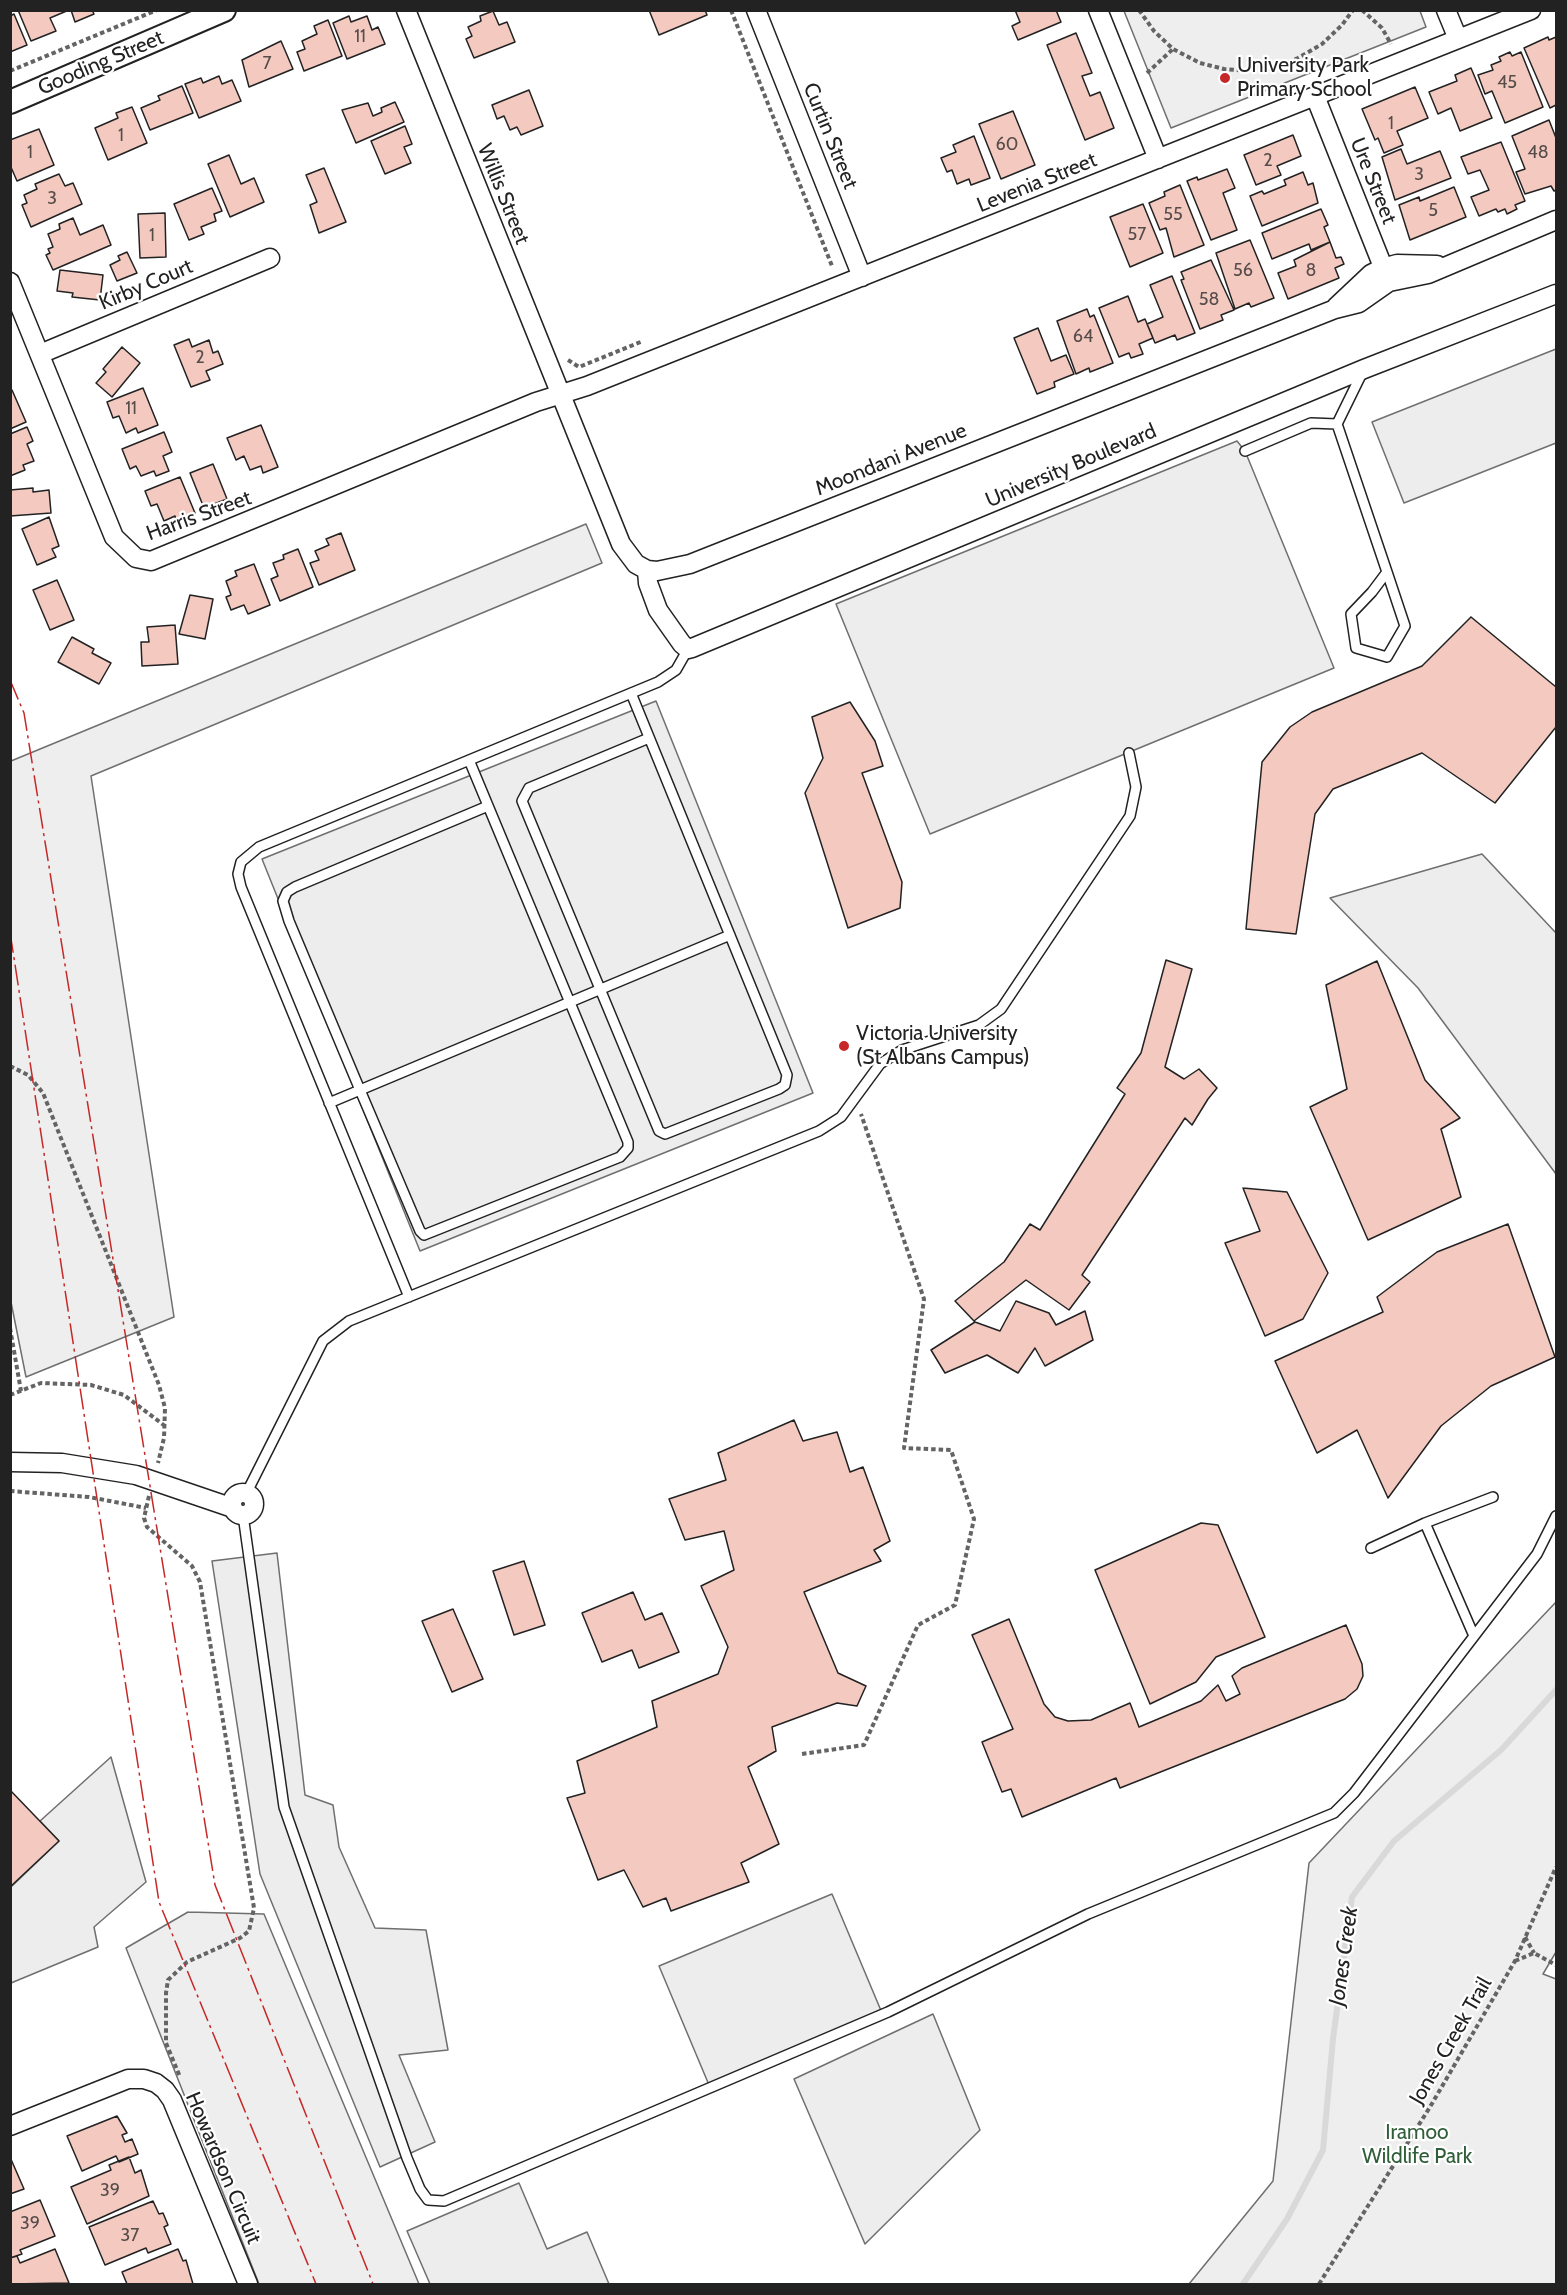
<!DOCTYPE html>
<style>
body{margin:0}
#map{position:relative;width:1567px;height:2295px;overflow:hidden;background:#fff;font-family:Cabin,sans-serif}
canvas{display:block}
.frame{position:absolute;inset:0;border:12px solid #222;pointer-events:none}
</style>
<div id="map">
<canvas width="1567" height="2295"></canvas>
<div class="frame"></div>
</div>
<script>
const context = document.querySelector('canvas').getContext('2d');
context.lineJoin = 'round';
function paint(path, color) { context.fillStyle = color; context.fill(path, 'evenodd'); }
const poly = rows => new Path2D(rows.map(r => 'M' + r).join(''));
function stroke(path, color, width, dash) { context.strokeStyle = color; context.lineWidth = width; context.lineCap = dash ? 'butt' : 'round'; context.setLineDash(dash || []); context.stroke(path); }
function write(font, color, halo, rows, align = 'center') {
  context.font = font + ' Cabin,sans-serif'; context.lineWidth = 4.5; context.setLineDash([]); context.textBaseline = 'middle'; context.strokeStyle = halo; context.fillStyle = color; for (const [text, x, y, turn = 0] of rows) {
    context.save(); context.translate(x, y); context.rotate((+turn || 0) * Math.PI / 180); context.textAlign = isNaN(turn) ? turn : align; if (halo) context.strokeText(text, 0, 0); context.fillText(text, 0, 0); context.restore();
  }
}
const green = poly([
 [1124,11,1420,11,1426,27,1171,128,1124,11],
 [586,524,602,563,91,776,174,1317,26,1377,10,1297,11,761,586,524],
 [1556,1602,1556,1952,1543,1974,1556,1979,1556,2284,1189,2284,1273,2181,1309,1863,1556,1602],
 [188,1912,264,1914,419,2284,259,2284,126,1948,188,1912]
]);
paint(green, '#eee');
stroke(green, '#6f6f6f', 1.5);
const parking = poly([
 [1556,349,1556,443,1404,503,1372,422,1556,349],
 [1237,441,1245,451,1334,668,930,834,836,604,1237,441],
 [656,701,813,1093,420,1251,262,859,656,701],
 [1482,854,1556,933,1556,1174,1418,988,1330,898,1482,854],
 [277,1553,305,1795,333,1805,339,1847,375,1928,426,1930,448,2050,399,2055,435,2142,380,2167,260,1874,212,1561,277,1553],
 [111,1757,146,1882,94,1927,98,1947,11,1983,11,1887,59,1841,40,1821,111,1757],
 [832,1894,882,2013,709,2085,659,1966,832,1894],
 [933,2014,980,2130,865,2244,794,2079,933,2014],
 [519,2183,547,2249,587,2232,609,2284,430,2284,407,2231,519,2183]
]);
paint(parking, '#ededed');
stroke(parking, '#6f6f6f', 1.5);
stroke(poly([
 [1243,2284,1287,2219,1323,2150,1333,2039,1352,1897,1394,1841,1501,1750,1556,1690]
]), '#d9d9d9', 6);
const building = poly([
 [18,10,69,10,50,18,56,31,31,41,18,10],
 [71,10,92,10,94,14,75,22,71,10],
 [649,10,705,10,707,15,659,35,649,10],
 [1015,10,1056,10,1061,22,1018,40,1012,26,1020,22,1015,10],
 [493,11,499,25,507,22,515,42,474,58,466,39,472,36,468,27,481,21,480,16,493,11],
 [14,14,27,45,10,52,10,16,14,14],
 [349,16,351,22,367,16,372,30,378,27,385,44,347,59,333,23,349,16],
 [328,20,342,56,304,71,297,52,305,49,302,41,317,34,314,26,328,20],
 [1076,33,1092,73,1082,76,1090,96,1100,92,1114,128,1085,140,1047,45,1076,33],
 [1548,37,1549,40,1556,37,1556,105,1550,108,1524,48,1548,37],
 [281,41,293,69,249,87,242,60,281,41],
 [1510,52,1512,56,1521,52,1543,107,1505,123,1492,91,1485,94,1478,75,1493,70,1491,65,1501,61,1499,57,1510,52],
 [1471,68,1492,118,1460,131,1451,108,1438,114,1429,92,1457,81,1455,75,1471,68],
 [219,76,222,84,232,80,241,101,199,118,185,84,201,78,203,83,219,76],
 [182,86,193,113,150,130,141,108,160,100,158,96,182,86],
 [1415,87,1428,118,1397,131,1403,145,1384,153,1378,138,1375,140,1362,109,1415,87],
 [529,90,543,126,521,135,517,127,510,130,504,116,497,119,492,105,529,90],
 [395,102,404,122,356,143,342,110,368,103,373,116,382,112,381,108,395,102],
 [132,107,147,143,108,160,95,128,118,118,116,113,132,107],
 [1013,111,1035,165,1001,179,979,124,1013,111],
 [1549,120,1556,138,1556,190,1554,191,1551,186,1525,194,1516,172,1525,169,1512,136,1549,120],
 [405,126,412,144,404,147,411,163,385,174,371,141,405,126],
 [39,129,54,165,17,181,10,165,10,140,39,129],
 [1293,135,1301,156,1277,166,1281,175,1256,185,1244,155,1293,135],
 [974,136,990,178,971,185,969,179,957,184,952,170,947,172,941,158,956,152,953,145,974,136],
 [1501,142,1525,201,1515,205,1517,209,1507,214,1505,209,1498,212,1496,209,1479,216,1471,197,1489,190,1480,170,1468,174,1461,157,1501,142],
 [1401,149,1407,164,1440,151,1451,178,1395,200,1382,157,1401,149],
 [229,155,241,184,254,178,264,202,230,217,208,164,229,155],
 [324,168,346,222,319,233,310,205,317,202,306,175,324,168],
 [1227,169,1235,188,1223,193,1237,230,1211,240,1187,181,1197,177,1198,180,1227,169],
 [1303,172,1308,185,1313,183,1318,203,1262,226,1250,196,1262,191,1264,194,1286,185,1284,180,1303,172],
 [59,174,65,186,73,183,82,204,31,227,22,205,27,203,24,195,37,189,35,184,59,174],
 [1180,185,1204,245,1174,257,1166,228,1160,230,1149,203,1165,196,1164,192,1180,185],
 [1454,187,1466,217,1410,240,1399,205,1419,197,1420,201,1454,187],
 [212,188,222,211,214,214,216,221,201,227,204,234,189,240,174,204,212,188],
 [1143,204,1163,253,1130,267,1110,217,1143,204],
 [1321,209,1328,225,1324,227,1330,242,1311,250,1309,244,1272,259,1262,233,1321,209],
 [165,213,166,257,140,258,138,214,165,213],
 [73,218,80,235,103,225,111,245,53,270,46,255,50,253,48,249,53,247,48,234,60,229,59,224,73,218],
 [1250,240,1274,298,1251,307,1249,303,1235,309,1216,253,1250,240],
 [1330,242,1336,258,1341,257,1344,264,1335,268,1339,278,1288,299,1278,273,1296,266,1294,260,1330,242],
 [127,252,137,273,117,281,110,265,120,260,118,256,127,252],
 [1211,260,1234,310,1221,315,1223,320,1200,329,1181,280,1184,279,1181,272,1211,260],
 [60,270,103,275,100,300,72,297,73,293,57,291,60,270],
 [1172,276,1195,333,1177,340,1175,335,1155,343,1147,324,1163,317,1150,285,1172,276],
 [1128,296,1138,322,1145,319,1153,338,1139,344,1143,354,1131,358,1129,353,1119,357,1099,308,1128,296],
 [1087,309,1090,317,1094,315,1113,363,1090,372,1089,368,1076,374,1057,321,1087,309],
 [1038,328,1051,361,1066,355,1074,374,1054,382,1055,387,1037,394,1014,338,1038,328],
 [189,339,192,347,209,340,213,353,218,351,223,364,206,371,210,380,191,387,174,345,189,339],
 [122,347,140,363,112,397,96,383,106,372,103,369,122,347],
 [143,388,158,425,138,433,136,428,126,433,119,416,113,418,107,402,143,388],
 [12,390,26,422,10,429,10,391,12,390],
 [261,425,278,467,263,473,261,466,250,470,244,456,236,460,227,438,261,425],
 [27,427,33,441,27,444,34,461,23,465,25,470,10,476,10,434,27,427],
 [164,432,172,452,163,456,169,471,156,476,154,471,141,476,136,466,130,469,122,449,164,432],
 [213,464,227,499,204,508,190,473,213,464],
 [180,477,195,513,176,520,175,516,164,521,157,504,151,506,145,491,180,477],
 [33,488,33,492,49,490,51,513,10,516,10,490,33,488],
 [49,517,59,546,52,549,56,557,37,565,22,529,49,517],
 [341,533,355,570,319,585,310,563,319,560,315,551,329,545,326,539,341,533],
 [298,549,313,587,280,601,271,579,278,576,273,563,284,559,283,555,298,549],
 [254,564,270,605,248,614,244,605,231,610,226,597,231,595,226,581,237,576,235,571,254,564],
 [57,580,74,620,50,630,33,590,57,580],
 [190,595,213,599,205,639,179,634,190,595],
 [1471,617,1556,687,1556,727,1495,803,1422,753,1333,789,1315,814,1296,934,1246,929,1262,762,1290,727,1312,712,1422,666,1471,617],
 [175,625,178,664,142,666,141,642,149,642,147,627,175,625],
 [72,637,94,649,92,653,111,663,99,684,58,662,72,637],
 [850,702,875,741,883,766,862,773,902,882,900,908,848,928,805,793,823,758,812,717,850,702],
 [1166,960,1192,969,1165,1067,1184,1079,1199,1069,1217,1088,1208,1099,1192,1125,1185,1118,1082,1275,1090,1282,1069,1310,1026,1280,974,1321,955,1301,1004,1262,1030,1224,1040,1230,1125,1094,1117,1088,1141,1053,1166,960],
 [1377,961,1425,1080,1460,1118,1441,1129,1461,1197,1368,1240,1310,1107,1347,1089,1326,985,1377,961],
 [1243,1188,1287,1192,1328,1273,1303,1319,1265,1336,1225,1243,1260,1231,1243,1188],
 [1508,1224,1555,1357,1491,1386,1441,1426,1388,1498,1357,1430,1317,1453,1275,1361,1383,1312,1377,1297,1437,1252,1508,1224],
 [1016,1301,1049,1313,1056,1325,1085,1311,1093,1340,1045,1366,1035,1348,1018,1373,987,1355,945,1373,931,1350,975,1322,1000,1331,1016,1301],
 [794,1420,803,1441,837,1432,850,1472,863,1467,890,1541,874,1550,881,1561,804,1592,838,1673,866,1686,857,1706,837,1703,772,1727,776,1751,748,1767,779,1844,741,1863,749,1882,671,1911,666,1898,643,1907,624,1870,598,1880,567,1798,585,1793,577,1761,657,1727,652,1701,718,1674,728,1647,701,1586,734,1570,724,1531,685,1540,669,1499,726,1480,718,1453,794,1420],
 [1201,1523,1218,1525,1265,1637,1216,1657,1196,1682,1150,1704,1095,1570,1201,1523],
 [524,1561,545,1625,514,1635,493,1571,524,1561],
 [633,1592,645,1620,662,1613,679,1652,639,1668,632,1650,602,1662,582,1613,633,1592],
 [453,1609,483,1679,452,1692,422,1621,453,1609],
 [1009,1619,1044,1704,1055,1717,1068,1721,1091,1720,1130,1703,1139,1727,1201,1701,1218,1685,1226,1701,1240,1694,1232,1676,1242,1668,1346,1625,1362,1664,1363,1676,1357,1689,1345,1699,1120,1788,1116,1778,1022,1817,1011,1789,1002,1792,982,1742,1013,1729,972,1635,1009,1619],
 [10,1790,59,1841,10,1887,10,1790],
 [117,2116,127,2133,122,2135,125,2142,132,2139,138,2154,119,2162,116,2156,82,2171,67,2136,117,2116],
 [10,2157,24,2189,10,2194,10,2157],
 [129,2157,135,2173,141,2170,149,2196,87,2224,71,2187,111,2170,109,2165,129,2157],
 [40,2200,55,2236,20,2250,22,2254,10,2258,10,2212,40,2200],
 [153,2201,159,2214,163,2213,168,2225,164,2227,171,2244,148,2253,146,2248,105,2265,89,2227,153,2201],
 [55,2249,69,2283,10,2284,10,2258,17,2256,20,2263,55,2249],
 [178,2249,183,2261,186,2260,193,2284,127,2284,122,2272,178,2249]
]);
paint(building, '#f3c9c0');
stroke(building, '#222', 1.5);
const service = poly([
 [1363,371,1337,424,1387,572,1405,626,1387,657,1356,648,1351,614,1372,592,1387,572],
 [1245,451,1311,423,1337,424],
 [631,693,787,1075,785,1085,779,1089,665,1134,659,1131,522,801,529,788,649,738],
 [469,760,628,1142,628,1148,620,1157,424,1235,420,1231,360,1090,289,921,283,901,287,892,295,887,488,806],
 [329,1103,730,935],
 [409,1297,241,887,238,874,241,862,259,847,658,682,676,670,688,649],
 [246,1494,323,1341,349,1321,819,1131,841,1117,880,1064,902,1050,979,1025,1001,1009,1130,816,1136,787,1129,753],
 [243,1515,284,1807,407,2158,420,2189,428,2200,444,2201,888,2012,1088,1914,1334,1813,1354,1793,1537,1554,1556,1516],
 [1425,1523,1493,1497],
 [1371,1548,1425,1523,1474,1636]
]);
const minor = poly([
 [406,10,621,544,636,564,647,570,657,571,690,564,1335,309,1359,303,1389,282,1428,274,1556,220],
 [756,10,862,277],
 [1098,10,1158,159],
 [1446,10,1458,39],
 [1315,96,1389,282],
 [10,282,114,537,136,558,151,561,536,402,587,386,1531,10],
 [1336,307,1371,274,1383,268,1397,264,1437,265],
 [40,354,270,258],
 [647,570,648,583,658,610,682,644,688,649,692,648,1364,369,1556,294],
 [10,1462,62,1463,136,1475,233,1508],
 '232 1504a11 11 0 1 1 22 0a11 11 0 1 1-22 0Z',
 [10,2126,128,2079,144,2079,156,2083,165,2090,172,2100,248,2284]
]);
const tertiary = poly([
 [10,102,224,10]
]);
stroke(service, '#222', 12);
stroke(minor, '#222', 21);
stroke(tertiary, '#222', 26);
stroke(poly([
 [731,10,832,266],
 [1139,10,1154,31,1173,49,1200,63,1224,69,1250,71,1275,68,1298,58,1322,44,1342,25,1353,10],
 [1362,10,1382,28,1391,44],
 [10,71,157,10],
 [1147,73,1173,49],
 [568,360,579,367,643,341],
 [10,1066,28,1075,43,1093,159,1385,165,1408,164,1438,158,1463],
 [10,1328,21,1391],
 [10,1395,41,1383,91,1385,124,1395,165,1426],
 [10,1491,89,1497,146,1508],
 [149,1496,144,1518,147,1527,192,1566,200,1582,254,1908,249,1931,240,1938,187,1962,168,1980,166,1993,166,2043,180,2077],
 [802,1754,864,1745,918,1625,955,1605,974,1519,951,1450,904,1448,924,1299,861,1114],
 [1525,1937,1534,1953],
 [1515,1961,1534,1953,1556,1965],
 [1319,2284,1430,2107,1515,1961,1556,1867]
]), '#646464', 4, [4.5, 3]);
stroke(service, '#fff', 9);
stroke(minor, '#fff', 18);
stroke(tertiary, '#fff', 22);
stroke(poly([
 [10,680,24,713,215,1885,373,2284],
 [10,932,159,1902,316,2284]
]), '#c62828', 1.5, [21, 4.5, 3, 4.5]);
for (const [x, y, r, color] of [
 [1225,78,6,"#c62828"],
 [844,1046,6,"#c62828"]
]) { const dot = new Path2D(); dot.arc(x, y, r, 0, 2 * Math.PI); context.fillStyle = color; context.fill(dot); stroke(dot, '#fff', 2); }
write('18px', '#564c4a', null, [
 ["11",360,37],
 ["7",267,64],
 ["45",1507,83],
 ["1",1391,124],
 ["1",121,136],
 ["60",1007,145],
 ["1",30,153],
 ["48",1538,153],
 ["2",1268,161],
 ["3",1419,175],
 ["3",52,199],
 ["5",1433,211],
 ["55",1173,215],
 ["57",1137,235],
 ["1",152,236],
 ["56",1243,271],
 ["8",1311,271],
 ["58",1209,300],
 ["64",1083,337],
 ["2",200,358],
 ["11",131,409],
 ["39",110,2191],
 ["39",30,2224],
 ["37",130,2236]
]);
write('21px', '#222', '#fff', [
 ["Gooding Street",101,63,-23],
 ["Curtin Street",830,136,68],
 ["Ure Street",1373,181,68],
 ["Levenia Street",1037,183,-22],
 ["Willis Street",503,194,68],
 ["Kirby Court",146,285,-23],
 ["Moondani Avenue",891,460,-22],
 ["University Boulevard",1071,466,-23],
 ["Harris Street",199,516,-20],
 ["Jones Creek Trail",1451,2041,-60],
 ["Howardson Circuit",223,2168,67]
]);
write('21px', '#222', '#fff', [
 ["University Park",1237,66],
 ["Primary School",1237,90],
 ["Victoria University",856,1034],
 ["(St Albans Campus)",856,1058]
], 'left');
write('21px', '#2f5e38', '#fff', [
 ["Iramoo",1417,2133],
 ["Wildlife Park",1417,2157]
]);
write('italic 22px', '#222', '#fff', [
 ["Jones Creek",1344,1956,-82]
]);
</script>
